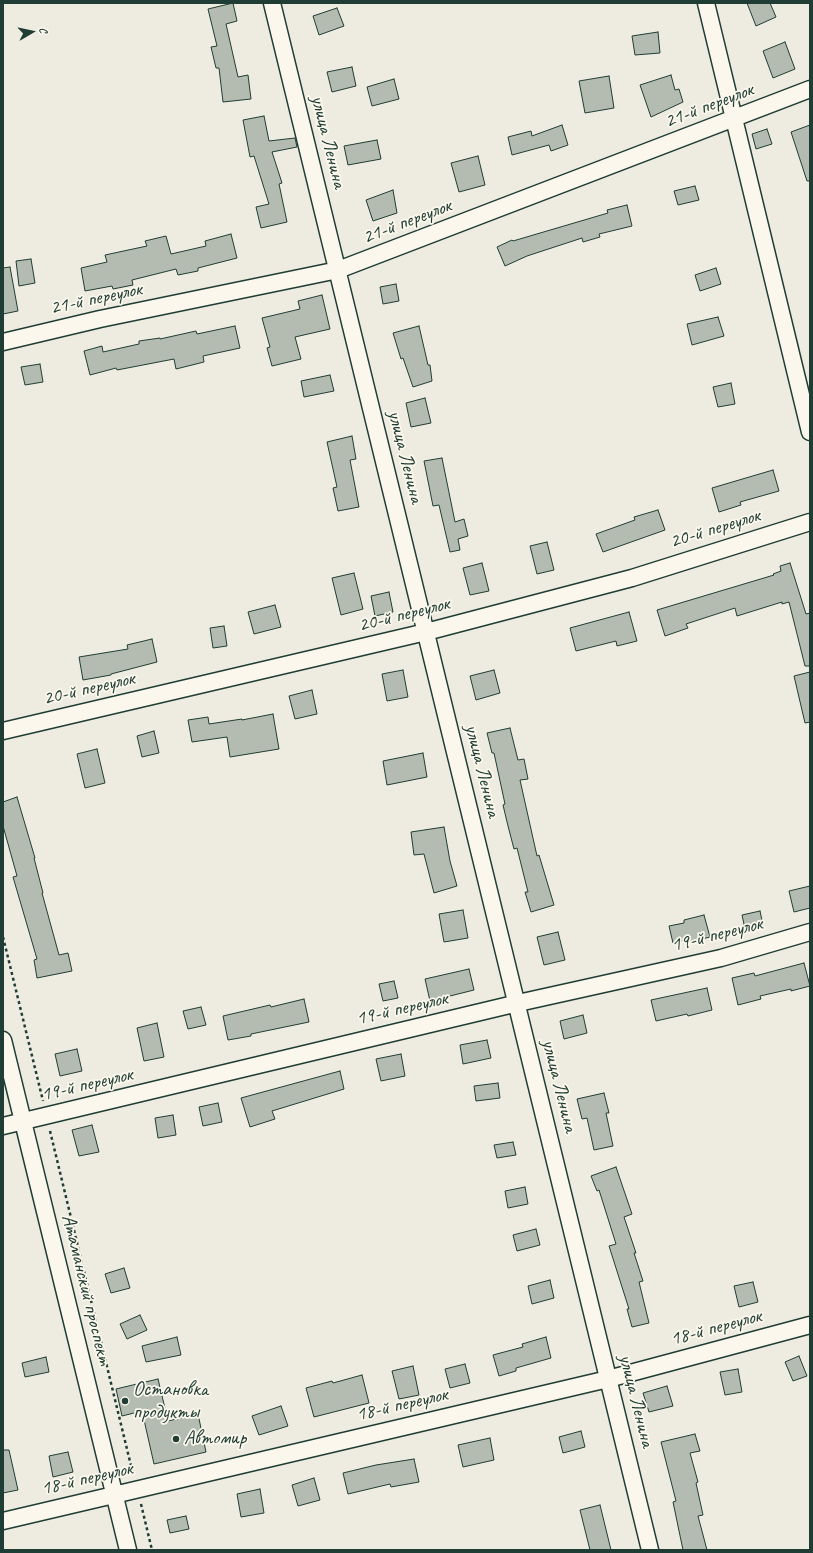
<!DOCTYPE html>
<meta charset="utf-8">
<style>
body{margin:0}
#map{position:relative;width:813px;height:1553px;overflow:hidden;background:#eeece1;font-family:Caveat,sans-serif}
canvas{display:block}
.frame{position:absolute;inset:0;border:4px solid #1f3d34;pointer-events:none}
.north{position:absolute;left:12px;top:12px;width:40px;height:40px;-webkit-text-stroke:3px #fbf7ec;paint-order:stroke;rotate:81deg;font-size:11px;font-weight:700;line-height:16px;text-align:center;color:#1f3d34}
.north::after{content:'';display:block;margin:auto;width:14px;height:18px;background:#1f3d34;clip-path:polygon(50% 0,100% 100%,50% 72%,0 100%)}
</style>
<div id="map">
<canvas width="813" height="1553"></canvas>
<div class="frame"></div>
<div class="north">С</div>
</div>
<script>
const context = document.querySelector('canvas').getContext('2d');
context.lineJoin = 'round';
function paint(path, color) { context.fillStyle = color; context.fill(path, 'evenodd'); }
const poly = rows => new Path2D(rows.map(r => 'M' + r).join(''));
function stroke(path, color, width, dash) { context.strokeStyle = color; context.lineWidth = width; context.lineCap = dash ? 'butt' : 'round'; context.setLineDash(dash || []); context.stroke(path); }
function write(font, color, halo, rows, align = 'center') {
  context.font = font + ' Caveat,sans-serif'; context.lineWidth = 3.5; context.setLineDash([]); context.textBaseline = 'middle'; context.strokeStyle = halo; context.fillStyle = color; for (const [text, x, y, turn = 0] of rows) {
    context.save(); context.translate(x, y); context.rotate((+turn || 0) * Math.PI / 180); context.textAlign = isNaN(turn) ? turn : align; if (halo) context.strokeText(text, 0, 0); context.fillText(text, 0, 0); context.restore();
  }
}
const building = poly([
 [233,3,237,21,226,24,238,77,248,75,251,99,223,102,219,68,216,68,211,47,217,46,208,9,233,3],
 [747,3,770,3,776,17,756,26,747,3],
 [337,8,344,26,319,35,313,16,337,8],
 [658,32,660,53,635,55,632,36,658,32],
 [785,42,795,69,773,78,763,51,785,42],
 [352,67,356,86,332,92,327,72,352,67],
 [671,75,675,90,679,89,683,102,651,117,640,85,671,75],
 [609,76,614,108,585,113,579,81,609,76],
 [394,79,399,99,372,106,367,87,394,79],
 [264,116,269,141,295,138,297,147,272,152,282,183,279,184,287,222,261,228,256,207,269,204,254,156,250,157,243,120,264,116],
 [562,125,568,145,551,151,549,145,512,155,508,137,531,131,532,136,562,125],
 [810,125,810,181,807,181,791,132,810,125],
 [767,129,772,144,756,149,752,134,767,129],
 [377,140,381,159,348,165,344,146,377,140],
 [478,156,485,185,459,192,451,163,478,156],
 [695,186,699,200,678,205,674,191,695,186],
 [393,190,397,213,373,221,366,200,393,190],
 [627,205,632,226,599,234,600,237,583,242,582,238,527,256,505,266,497,247,512,240,513,241,608,213,607,210,627,205],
 [231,234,237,258,198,268,198,271,178,275,176,269,132,280,133,285,113,289,112,286,85,291,81,268,107,262,105,255,147,246,145,241,166,236,171,254,206,246,205,241,231,234],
 [31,259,35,283,19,286,16,261,31,259],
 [10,267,18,311,3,314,3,268,10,267],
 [716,268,721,284,700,291,695,275,716,268],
 [396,284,399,301,383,304,380,287,396,284],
 [322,295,330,329,295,337,301,359,272,366,267,348,270,347,262,318,300,309,298,301,322,295],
 [718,317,724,336,692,345,687,324,718,317],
 [235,326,240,348,203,356,204,362,176,369,174,359,117,370,116,368,90,375,84,351,102,346,103,352,139,344,139,341,160,338,160,339,196,331,197,334,235,326],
 [419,326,428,365,430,365,432,381,413,387,403,358,401,359,393,333,419,326],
 [40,364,43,382,25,385,21,367,40,364],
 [330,375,334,391,304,397,301,381,330,375],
 [731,383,735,404,718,407,713,387,731,383],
 [425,398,431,423,411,427,406,403,425,398],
 [352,436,356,459,350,460,359,507,338,511,333,488,337,487,327,442,352,436],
 [442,458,455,522,464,519,468,536,458,539,460,550,450,552,439,505,433,506,424,461,442,458],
 [773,470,779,491,740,502,741,505,719,512,712,488,773,470],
 [658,510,665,530,603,552,596,534,635,520,634,517,658,510],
 [547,542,554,570,537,574,530,546,547,542],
 [482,563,489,591,470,595,463,568,482,563],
 [790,563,806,614,810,613,810,666,805,666,789,602,782,604,782,602,737,616,735,608,686,624,688,628,665,636,657,610,774,575,773,574,781,571,780,566,790,563],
 [354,573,363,609,341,615,332,578,354,573],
 [389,592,393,612,375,616,371,596,389,592],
 [275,605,281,627,254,634,248,612,275,605],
 [629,612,637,641,617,646,616,641,576,651,570,628,629,612],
 [224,626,227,646,213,648,210,628,224,626],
 [152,639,157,662,111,674,111,675,83,680,79,657,128,649,127,645,152,639],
 [403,670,408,697,387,701,382,674,403,670],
 [494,670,500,693,476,700,470,676,494,670],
 [810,672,810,722,805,723,794,676,810,672],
 [312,690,317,714,295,719,289,696,312,690],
 [273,714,279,749,230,757,227,737,192,742,188,720,208,717,209,724,242,719,242,720,273,714],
 [510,728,518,760,524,759,528,779,520,780,537,856,539,855,554,905,531,912,525,892,528,892,517,848,514,849,508,826,503,805,505,804,494,753,492,753,487,733,510,728],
 [154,731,159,753,142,757,137,736,154,731],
 [97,749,105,783,85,788,77,754,97,749],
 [423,753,427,777,387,785,383,761,423,753],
 [17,797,35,858,34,858,43,893,42,893,59,955,68,953,72,971,37,978,34,960,37,959,13,877,17,876,3,826,3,802,17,797],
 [444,827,450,861,457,886,434,893,424,854,414,855,411,832,444,827],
 [810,886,810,908,794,912,789,891,810,886],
 [463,910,468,938,444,942,439,914,463,910],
 [760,911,763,925,745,929,742,915,760,911],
 [704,915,710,937,689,942,688,939,673,943,669,926,684,923,684,920,704,915],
 [558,932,565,960,544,965,537,937,558,932],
 [804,963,810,986,791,991,791,989,760,996,761,999,738,1005,732,978,754,973,755,976,804,963],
 [469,969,474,990,430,1001,425,979,469,969],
 [394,981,398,998,383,1001,379,984,394,981],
 [707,988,712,1010,688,1016,687,1014,656,1021,651,1000,707,988],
 [304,999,309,1022,251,1034,251,1036,228,1040,223,1016,270,1005,271,1007,304,999],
 [201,1007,206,1025,188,1029,183,1011,201,1007],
 [583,1015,587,1033,564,1039,560,1021,583,1015],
 [157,1023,164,1057,144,1061,137,1028,157,1023],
 [487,1040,491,1058,463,1064,460,1045,487,1040],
 [77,1049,82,1071,60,1076,55,1054,77,1049],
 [401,1054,405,1076,381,1081,376,1059,401,1054],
 [340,1071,344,1089,272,1111,275,1119,250,1127,241,1098,340,1071],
 [498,1083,500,1098,476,1101,474,1086,498,1083],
 [604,1093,609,1113,606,1113,613,1146,594,1150,587,1118,582,1119,577,1099,604,1093],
 [218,1103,222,1122,203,1126,199,1107,218,1103],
 [173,1115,176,1135,158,1138,155,1118,173,1115],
 [92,1125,99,1152,79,1156,72,1130,92,1125],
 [513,1142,516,1155,497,1158,494,1145,513,1142],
 [616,1167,632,1214,624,1217,636,1253,634,1253,643,1281,639,1282,649,1323,632,1327,627,1309,629,1309,609,1246,616,1244,599,1190,597,1191,591,1176,616,1167],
 [525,1187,528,1204,508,1208,505,1191,525,1187],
 [536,1229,540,1245,517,1251,513,1235,536,1229],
 [124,1268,130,1288,111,1293,105,1274,124,1268],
 [550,1280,554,1298,532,1304,528,1286,550,1280],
 [753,1282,758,1302,739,1307,734,1286,753,1282],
 [140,1315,147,1330,127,1339,120,1324,140,1315],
 [177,1337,181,1355,146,1362,142,1346,177,1337],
 [546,1337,551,1358,516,1368,516,1371,499,1376,493,1355,523,1347,522,1344,546,1337],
 [799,1356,807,1376,793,1381,785,1362,799,1356],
 [46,1357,49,1372,25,1377,22,1363,46,1357],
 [465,1364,470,1383,450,1388,445,1369,465,1364],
 [413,1366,419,1395,399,1399,392,1371,413,1366],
 [738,1369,742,1392,725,1395,720,1372,738,1369],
 [362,1375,369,1403,314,1417,306,1388,332,1381,333,1383,362,1375],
 [158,1379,168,1421,198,1414,206,1452,154,1464,142,1411,122,1416,116,1389,158,1379],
 [667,1386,673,1406,649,1412,643,1393,667,1386],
 [281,1406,288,1426,259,1435,252,1416,281,1406],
 [581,1431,585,1447,563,1453,559,1437,581,1431],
 [695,1434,700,1451,690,1453,698,1482,696,1483,703,1515,698,1516,707,1550,683,1550,673,1502,676,1501,661,1442,695,1434],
 [490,1438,494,1460,463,1467,458,1445,490,1438],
 [3,1450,9,1450,18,1490,3,1493,3,1450],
 [68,1452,73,1472,53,1477,49,1456,68,1452],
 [414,1459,419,1482,391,1487,390,1484,348,1494,343,1473,376,1465,414,1459],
 [314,1478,320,1500,298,1506,292,1485,314,1478],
 [260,1489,264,1513,241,1517,237,1494,260,1489],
 [600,1505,611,1550,590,1550,580,1510,600,1505],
 [186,1516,189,1529,170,1533,167,1520,186,1516]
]);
paint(building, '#b4bbb0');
stroke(building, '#1f3d34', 1);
const minor = poly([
 [272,3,650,1550],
 [706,3,810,432],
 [3,342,100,319,338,270,810,89],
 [3,731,426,632,632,578,810,522],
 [3,1040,128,1550],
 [3,1126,518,1003,721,958,810,932],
 [3,1521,608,1379,810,1325]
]);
stroke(minor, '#1f3d34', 19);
stroke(poly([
 [3,937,43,1101],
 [50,1131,133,1474],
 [141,1504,152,1550]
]), '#1f3d34', 2.5, [3, 3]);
stroke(minor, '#fbf7ec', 16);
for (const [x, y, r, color] of [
 [125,1401,4,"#1f3d34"],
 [176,1439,4,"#1f3d34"]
]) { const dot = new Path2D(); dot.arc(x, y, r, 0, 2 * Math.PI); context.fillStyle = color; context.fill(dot); stroke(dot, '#fbf7ec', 1.5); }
write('20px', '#1f3d34', '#fbf7ec', [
 ["21-й переулок",709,106,-21],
 ["улица Ленина",328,142,76],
 ["21-й переулок",407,222,-21],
 ["21-й переулок",96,299,-12],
 ["улица Ленина",405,457,76],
 ["20-й переулок",715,529,-17],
 ["20-й переулок",404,615,-14],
 ["20-й переулок",89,689,-13],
 ["улица Ленина",482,771,76],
 ["19-й переулок",717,935,-14],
 ["19-й переулок",402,1009,-13],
 ["19-й переулок",87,1085,-13],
 ["улица Ленина",559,1086,76],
 ["Атаманский проспект",86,1290,76],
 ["18-й переулок",716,1328,-15],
 ["улица Ленина",636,1401,76],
 ["18-й переулок",402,1405,-13],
 ["18-й переулок",87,1479,-13]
]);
write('20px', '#1f3d34', '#fbf7ec', [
 ["Остановка",133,1390],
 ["продукты",133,1413],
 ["Автомир",184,1439]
], 'left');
</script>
